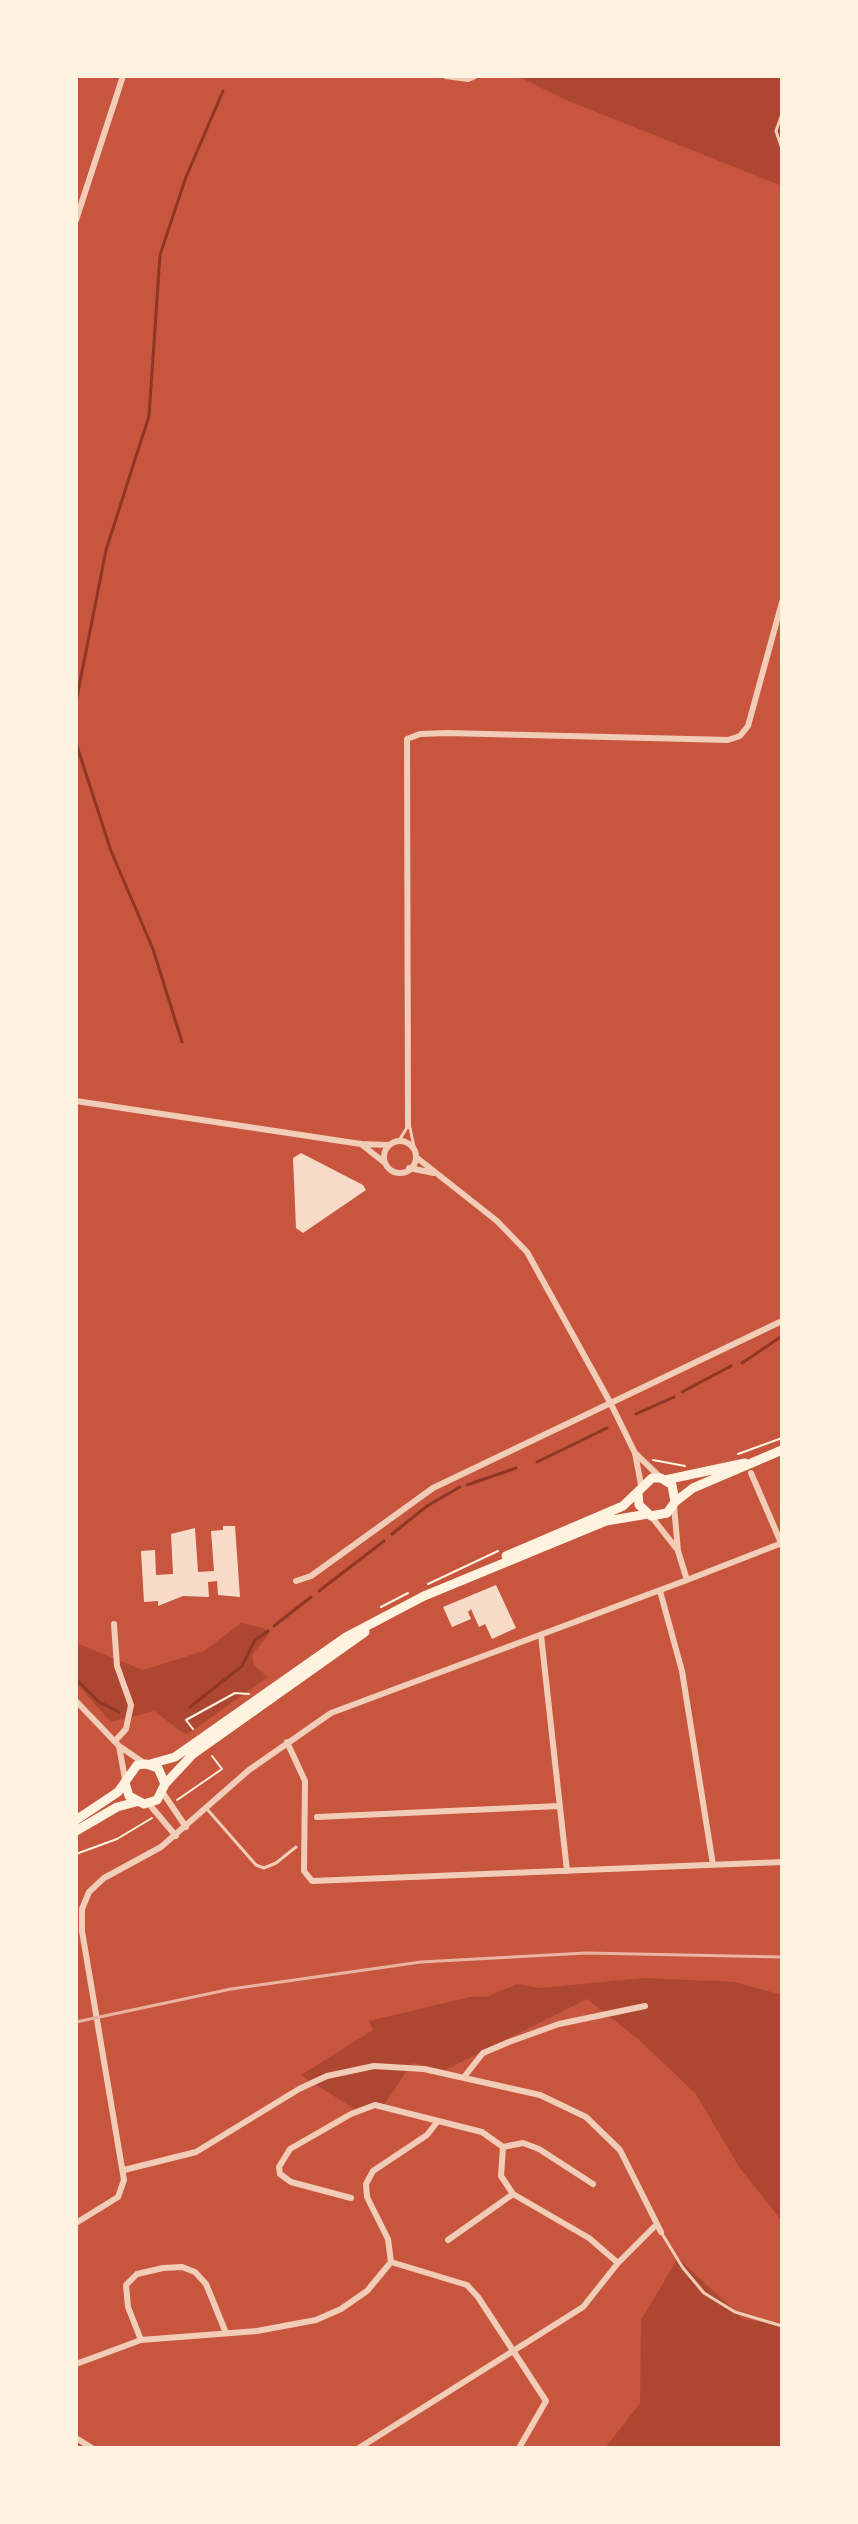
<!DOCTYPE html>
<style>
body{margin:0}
#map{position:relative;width:858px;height:2524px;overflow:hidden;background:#c8553d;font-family:Inter,sans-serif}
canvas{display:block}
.frame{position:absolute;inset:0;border:78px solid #fff3e0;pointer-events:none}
</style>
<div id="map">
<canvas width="858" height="2524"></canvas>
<div class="frame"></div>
</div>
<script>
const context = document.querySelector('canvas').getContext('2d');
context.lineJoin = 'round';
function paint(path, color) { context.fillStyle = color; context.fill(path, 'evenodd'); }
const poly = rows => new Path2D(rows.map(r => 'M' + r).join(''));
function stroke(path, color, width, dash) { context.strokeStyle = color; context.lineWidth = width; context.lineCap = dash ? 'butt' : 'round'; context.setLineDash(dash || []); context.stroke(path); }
paint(poly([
 [517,76,782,76,782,186,566,100],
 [241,1623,263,1628,270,1633,252,1655,254,1665,268,1677,186,1735,154,1711,111,1722,76,1683,76,1643,143,1670,204,1651],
 [645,1978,735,1982,782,1995,782,2221,739,2167,696,2094,638,2039,587,1999,445,2070,412,2063,382,2108,356,2110,301,2075,373,2030,369,2021,470,1997,486,1997,517,1984,540,1988],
 [678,2258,743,2319,782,2325,782,2448,605,2448,640,2403,641,2320]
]), '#ae4732');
stroke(poly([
 [76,702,106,550,149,416,160,255,186,177,223,91],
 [76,743,111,851,153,949,182,1042],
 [742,1363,782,1336],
 [682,1392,731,1366],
 [636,1414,674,1397],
 [537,1462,607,1428],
 [467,1485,516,1468],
 [392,1534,427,1506,460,1487],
 [319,1591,384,1541],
 [274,1626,311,1597],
 [76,1679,99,1702,119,1712],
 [190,1707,242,1666,255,1640,268,1631]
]), '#8f3625', 3);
paint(poly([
 [301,1153,363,1185,366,1190,303,1233,296,1228,293,1158],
 [223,1526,235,1526,240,1597,218,1595,217,1581,208,1582,209,1597,183,1596,158,1606,158,1601,144,1602,141,1551,155,1550,156,1575,173,1574,171,1534,195,1528,198,1572,214,1571,211,1531,223,1530],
 [496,1585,516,1628,492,1639,485,1624,479,1627,471,1609,468,1612,471,1619,452,1627,443,1607]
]), '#f7dbc8');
stroke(poly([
 [738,1454,782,1438],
 [653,1460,685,1466],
 [428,1584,498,1551],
 [381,1607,408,1593],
 [193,1729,186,1720,235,1693,249,1694],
 [177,1800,222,1769,212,1756],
 [76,1854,117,1839,152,1818]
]), '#fff3e0', 2);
stroke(poly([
 [782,114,776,131,782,149],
 [410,1128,415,1151],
 [398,1142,408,1126],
 [207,1809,256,1865,264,1868,276,1863,296,1847],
 [661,2232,683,2268,704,2293,735,2312,782,2326]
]), '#f1ccb7', 3);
stroke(poly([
 [446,76,468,79,475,76],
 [76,220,123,76],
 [76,1101,361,1144,389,1145],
 [408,1126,407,739,420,734,447,733,728,740,740,736,748,726,782,602],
 '384 1157a16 16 0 1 1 32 0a16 16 0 1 1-32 0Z',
 [361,1144,385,1163],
 [416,1157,497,1221,527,1252,611,1404,635,1453,641,1485],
 [409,1168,434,1173],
 [635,1453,661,1478],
 [751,1473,782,1545],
 [651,1516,676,1548],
 [687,1580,782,1543],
 [296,1581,311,1576,433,1488,782,1321],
 [660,1591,682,1671,713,1865],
 [114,1624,117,1666,131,1705,126,1729,115,1741],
 [541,1635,567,1871],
 [76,1701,119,1746,144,1763],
 [287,1742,305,1781,304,1871,312,1881,782,1862],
 [119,1746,125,1779],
 [163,1793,186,1827],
 [149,1804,176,1836],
 [317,1817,559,1806],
 [464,2077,483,2053,509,2042,559,2024,645,2006],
 [124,2170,196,2152,299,2089,327,2076,374,2066,424,2069,540,2095,586,2117,620,2150,661,2232],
 [593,2184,539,2149,523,2143,503,2147,501,2176,513,2194,589,2238,618,2263],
 [351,2198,291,2182,280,2174,279,2167,290,2149,351,2114,375,2105,482,2132,503,2147],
 [76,2223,118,2197,124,2180,82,1931,82,1909,89,1892,104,1878,161,1847,249,1770,331,1713,687,1580,678,1551,674,1506],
 [448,2240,513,2194],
 [391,2262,467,2285,478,2297,546,2401,519,2448],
 [141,2340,128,2307,126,2285,137,2274,163,2268,182,2267,195,2272,206,2284,226,2333],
 [76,2364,141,2340,257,2331,316,2320,341,2309,367,2291,391,2262,388,2239,367,2197,366,2184,373,2171,427,2135,438,2121],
 [76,2438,92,2448],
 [359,2448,583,2307,618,2263,657,2224]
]), '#f1ccb7', 6);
stroke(poly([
 [665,1480,745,1463],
 [675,1502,693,1488,782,1450],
 [506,1556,623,1506,652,1478,661,1478,672,1485,675,1502,667,1513,651,1516,639,1505,638,1493],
 [150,1764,175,1757,346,1637,424,1596,606,1521,648,1514],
 [165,1784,193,1754,365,1632],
 [76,1820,118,1792,137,1765,146,1764,158,1768,165,1784,157,1800,144,1804,129,1796,125,1783],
 [76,1831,117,1807,136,1802]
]), '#fff3e0', 9);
stroke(poly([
 [76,2022,231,1989,421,1962,586,1953,782,1957]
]), '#e9b49f', 3);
</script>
